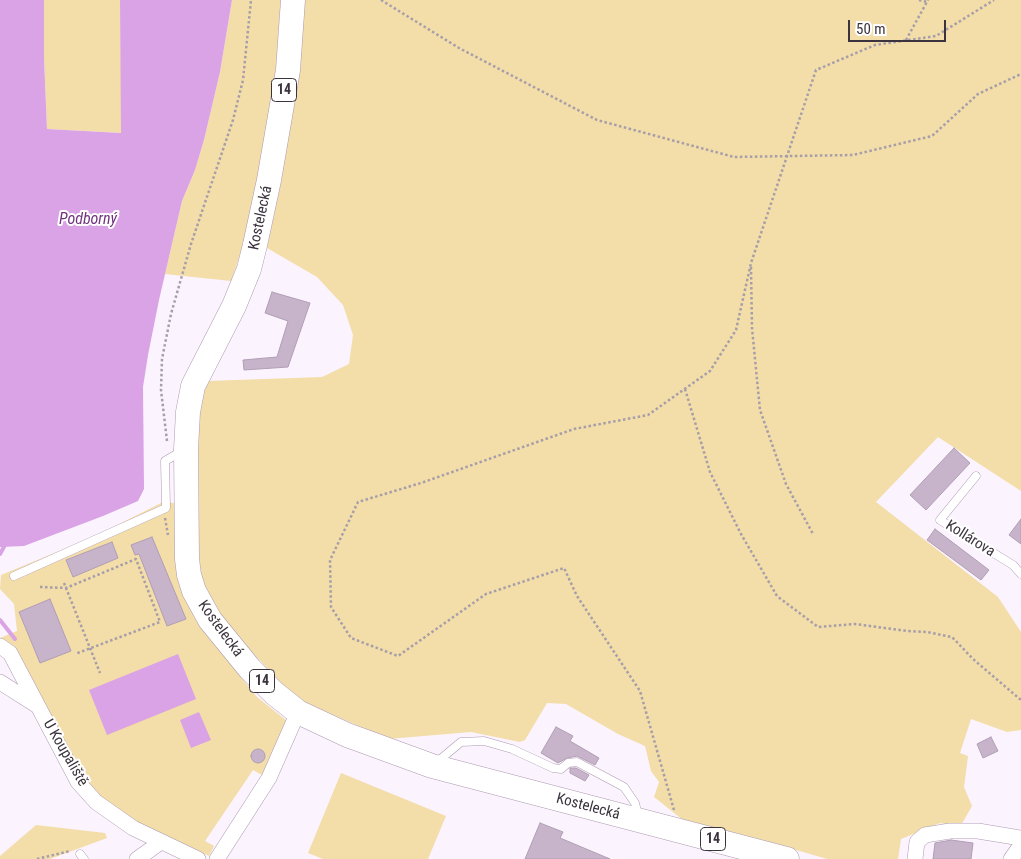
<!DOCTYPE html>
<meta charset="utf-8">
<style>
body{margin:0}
#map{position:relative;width:1021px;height:859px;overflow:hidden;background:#fbf3fd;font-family:"Roboto Condensed",sans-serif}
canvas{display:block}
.scale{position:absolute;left:848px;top:20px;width:98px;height:22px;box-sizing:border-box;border:2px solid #3b333d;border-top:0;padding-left:6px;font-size:15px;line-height:18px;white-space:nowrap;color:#3b333d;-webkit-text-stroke:4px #fff;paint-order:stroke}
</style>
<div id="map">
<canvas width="1021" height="859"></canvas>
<div class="scale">50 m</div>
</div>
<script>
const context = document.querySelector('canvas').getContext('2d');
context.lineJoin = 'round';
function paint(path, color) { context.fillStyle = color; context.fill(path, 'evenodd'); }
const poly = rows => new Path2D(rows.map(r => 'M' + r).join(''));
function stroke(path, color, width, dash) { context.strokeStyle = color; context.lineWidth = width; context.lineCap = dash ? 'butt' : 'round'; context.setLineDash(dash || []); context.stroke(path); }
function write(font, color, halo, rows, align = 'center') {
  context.font = font + ' "Roboto Condensed",sans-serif'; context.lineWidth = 4; context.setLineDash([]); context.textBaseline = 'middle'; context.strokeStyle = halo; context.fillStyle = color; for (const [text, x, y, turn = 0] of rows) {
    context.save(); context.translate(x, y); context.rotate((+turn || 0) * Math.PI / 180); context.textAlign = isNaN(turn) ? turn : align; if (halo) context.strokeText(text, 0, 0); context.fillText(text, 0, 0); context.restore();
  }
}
paint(poly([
 [44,0,120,0,122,133,47,129,44,58],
 [232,0,281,0,276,68,258,177,244,243,231,281,165,274,182,201,195,170,204,140,220,72],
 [304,0,1021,0,1021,491,938,437,876,502,998,597,1021,632,1021,730,1007,732,971,719,960,753,968,756,964,787,972,806,960,827,940,823,901,839,898,859,827,859,759,839,683,820,654,797,659,782,651,771,645,746,618,734,566,704,547,703,525,740,520,742,471,732,388,739,304,702,282,684,237,636,220,613,205,586,200,573,199,558,198,450,199,413,204,390,208,381,322,377,349,364,353,335,343,305,317,277,267,248,281,182,299,71],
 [163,502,175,503,177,576,193,613,207,635,257,697,287,721,262,775,253,770,205,841,214,846,209,856,124,817,99,798,65,750,19,655,0,638,17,631,14,604,0,589,1,575,93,537],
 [341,773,446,816,428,859,323,859,308,853],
 [36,825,105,833,107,838,50,859,0,859,0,856]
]), '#f3dda9');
paint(poly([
 [0,0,44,0,44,58,47,129,121,133,120,0,232,0,220,72,204,140,195,170,182,201,159,300,148,355,143,387,144,489,138,501,103,516,24,546,0,547],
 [178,654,196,699,107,735,89,690],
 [199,712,211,740,191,748,180,720]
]), '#d9a3e5');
stroke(poly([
 [0,554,6,543],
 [0,620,15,639]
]), '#d9a3e5', 4);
const building = poly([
 [272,292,310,303,288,367,244,370,243,360,277,357,288,321,265,313,272,292],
 [954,448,970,463,926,510,910,495,954,448],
 [1021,519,1021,544,1009,535,1021,519],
 [935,529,989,570,981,580,927,540,935,529],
 [152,537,186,619,167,626,139,554,135,555,131,545,152,537],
 [112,542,118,558,73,577,66,560,112,542],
 [50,599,71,651,40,663,19,612,50,599],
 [556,727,573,736,570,741,599,758,595,765,577,756,567,758,558,763,541,753,556,727],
 [991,737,998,751,983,758,977,744,991,737],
 '251 756a7 7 0 1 1 14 0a7 7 0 1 1-14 0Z',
 [570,768,576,768,589,775,585,781,570,773,570,768],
 [540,823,563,832,560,838,610,859,525,859,540,823],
 [951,840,973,843,971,859,933,859,935,843,951,840]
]);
paint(building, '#c7b4cb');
stroke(building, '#b09eb5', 1);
const service = poly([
 [976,476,940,520,1013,565,1021,574],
 [14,576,166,508,165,461,182,451],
 [437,762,461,742,484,741,512,749,553,768,561,769,568,763,577,762,624,787,635,803,638,816],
 [80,854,84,859]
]);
const minor = poly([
 [0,646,10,653,78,782,96,802,133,828,198,859],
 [0,682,36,705],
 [137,859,161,842],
 [217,859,269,778,298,712],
 [915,859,917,842,925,835,950,831,978,831,1021,838],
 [1011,859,1021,845]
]);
const primary = poly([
 [293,0,288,70,269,180,255,245,249,269,234,306,193,386,188,412,186,449,187,559,189,575,194,591,210,620,250,669,274,693,298,712,347,735,432,766,787,859]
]);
stroke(service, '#ad9ab1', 9);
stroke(minor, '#ad9ab1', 16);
stroke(primary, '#ad9ab1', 25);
stroke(poly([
 [381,0,459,48,597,120,734,157,853,155,932,136,978,94,1021,74],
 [919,0,927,2],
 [906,40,928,0],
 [751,267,752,328,760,410,786,484,813,534],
 [685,389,710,472,741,534,777,596,818,627,855,624,907,631,927,632,952,637,973,659,1021,700],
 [167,441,161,390,162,359,171,314,191,244,233,120,243,80,251,0],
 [165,518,168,535],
 [64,583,100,673],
 [40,587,66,588,136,559,160,622,75,654],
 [674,810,640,691,577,596,564,568,486,594,398,656,351,638,331,607,330,560,358,502,421,483,574,429,648,415,710,371,736,330,751,263,816,70,875,45,936,36,994,0],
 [37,859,70,851]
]), '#a69ea8', 2.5, [2.5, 2.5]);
stroke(service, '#fff', 8);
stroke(minor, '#fff', 15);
stroke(primary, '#fff', 24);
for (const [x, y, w] of [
 [284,90,25],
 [262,681,25],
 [713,839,25]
]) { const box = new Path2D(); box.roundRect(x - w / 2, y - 11.5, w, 23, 4); context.fillStyle = '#fff'; context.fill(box); stroke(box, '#3b333d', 1); }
write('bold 14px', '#3b333d', null, [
 ["14",284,90],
 ["14",262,681],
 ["14",713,839]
]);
write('15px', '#3b333d', '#fff', [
 ["Kostelecká",261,218,-78],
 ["Kollárova",970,539,32],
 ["Kostelecká",220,629,54],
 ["U Koupaliště",65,753,60],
 ["Kostelecká",588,807,15]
]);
write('italic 16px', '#71327f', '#fff', [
 ["Podborný",88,220]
]);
</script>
